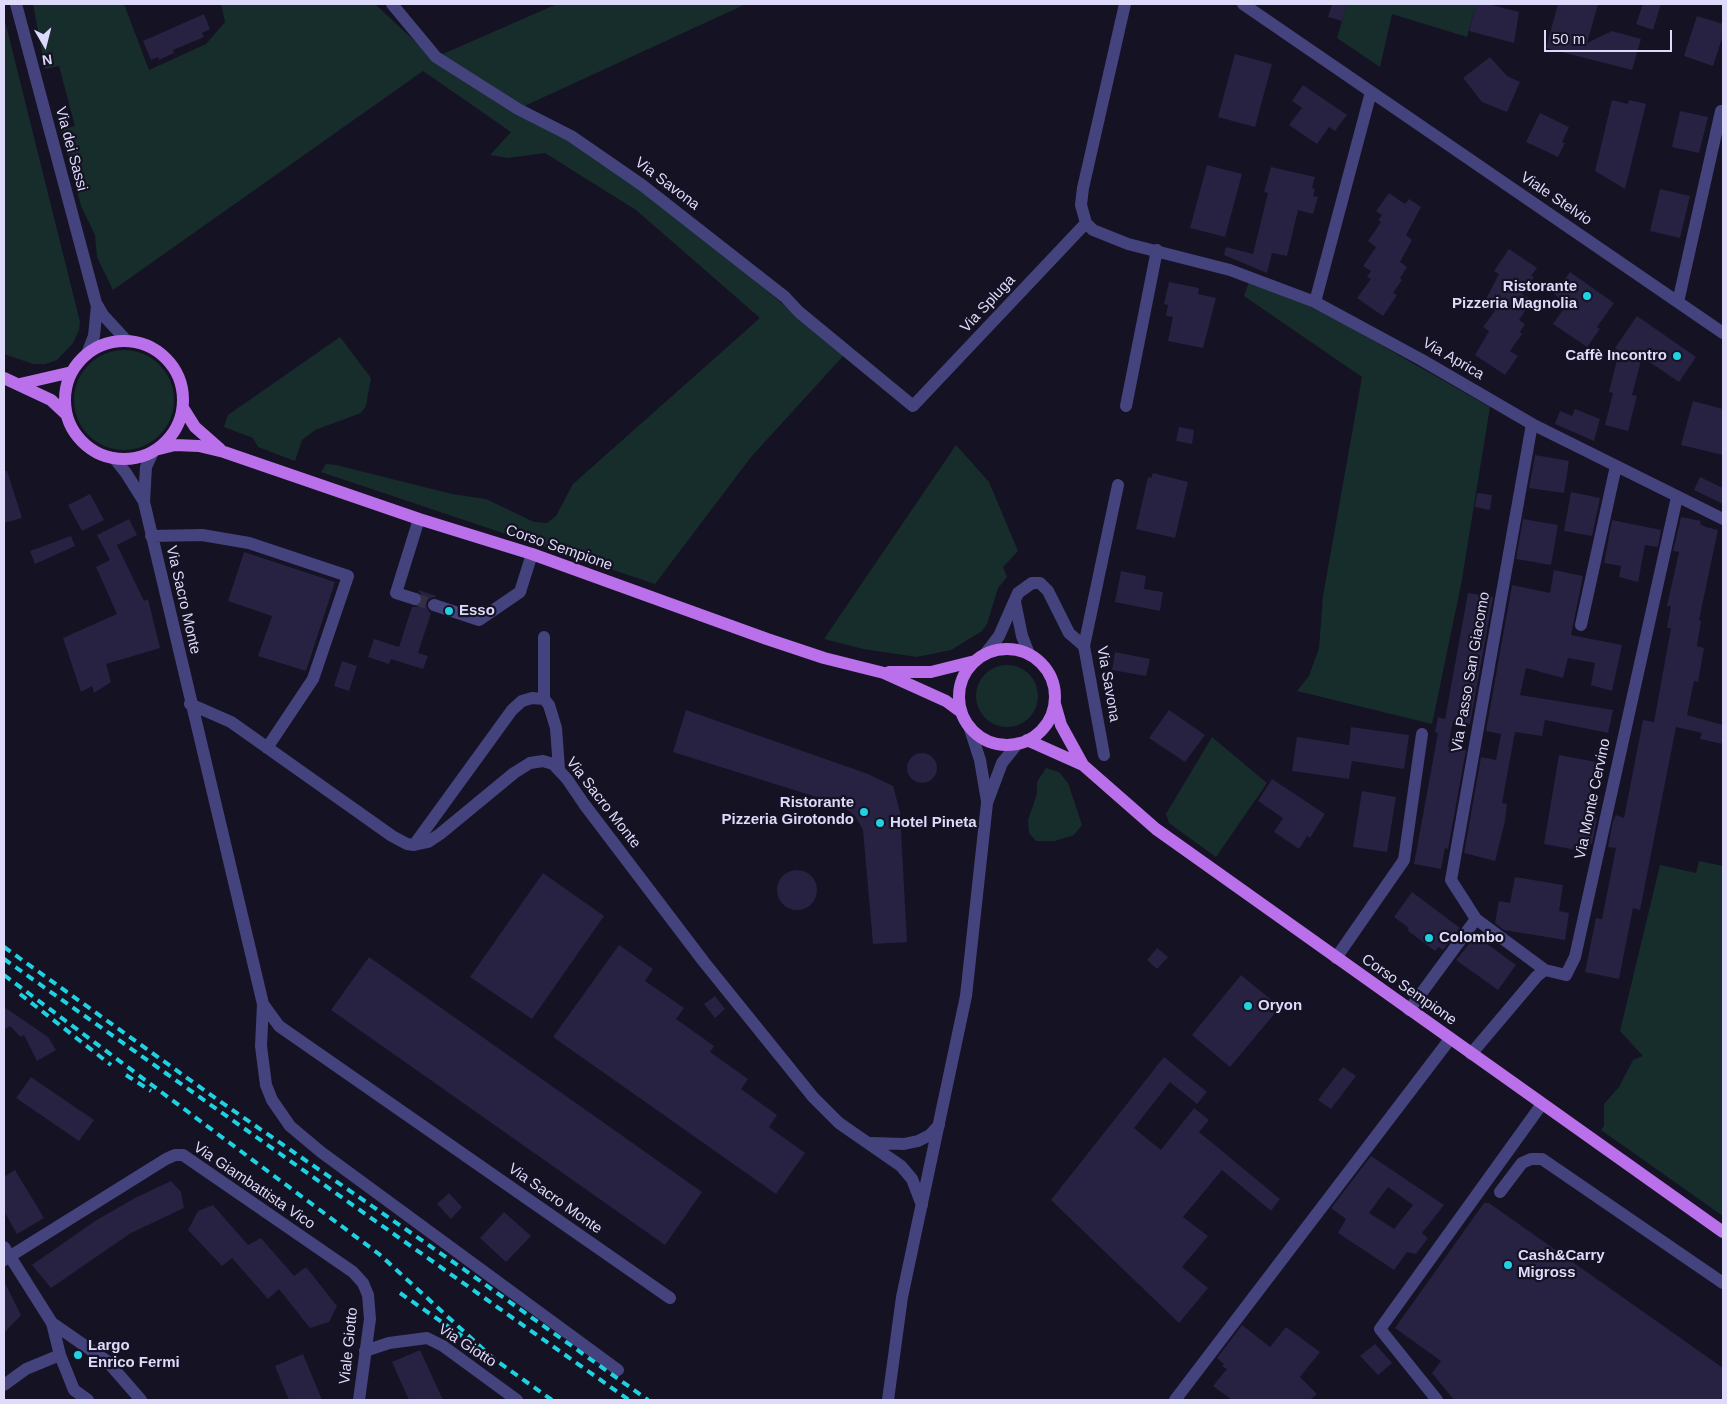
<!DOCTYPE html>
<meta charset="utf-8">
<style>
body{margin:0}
#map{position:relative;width:1727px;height:1404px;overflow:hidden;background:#151224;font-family:Helvetica,sans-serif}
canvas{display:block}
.frame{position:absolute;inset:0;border:5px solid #dddafa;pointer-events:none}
.north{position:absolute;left:20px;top:20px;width:50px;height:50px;-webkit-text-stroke:4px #151224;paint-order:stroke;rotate:172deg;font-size:14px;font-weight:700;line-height:20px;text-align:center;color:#dddafa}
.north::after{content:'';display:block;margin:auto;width:18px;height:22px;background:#dddafa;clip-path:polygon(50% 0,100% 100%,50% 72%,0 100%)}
.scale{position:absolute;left:1544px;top:30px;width:128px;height:22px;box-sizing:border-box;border:2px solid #dddafa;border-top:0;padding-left:6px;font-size:15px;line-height:18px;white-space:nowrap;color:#dddafa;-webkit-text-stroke:4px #151224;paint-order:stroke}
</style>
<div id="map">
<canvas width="1727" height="1404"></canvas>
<div class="frame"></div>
<div class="north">N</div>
<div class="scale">50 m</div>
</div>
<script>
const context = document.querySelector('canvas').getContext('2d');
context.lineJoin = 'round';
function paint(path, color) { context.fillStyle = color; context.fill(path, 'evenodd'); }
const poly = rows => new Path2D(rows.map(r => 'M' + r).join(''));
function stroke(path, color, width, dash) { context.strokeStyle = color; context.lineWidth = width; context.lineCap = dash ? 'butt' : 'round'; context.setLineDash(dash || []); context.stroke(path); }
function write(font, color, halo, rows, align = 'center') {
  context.font = font + ' Helvetica,sans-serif'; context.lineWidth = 4.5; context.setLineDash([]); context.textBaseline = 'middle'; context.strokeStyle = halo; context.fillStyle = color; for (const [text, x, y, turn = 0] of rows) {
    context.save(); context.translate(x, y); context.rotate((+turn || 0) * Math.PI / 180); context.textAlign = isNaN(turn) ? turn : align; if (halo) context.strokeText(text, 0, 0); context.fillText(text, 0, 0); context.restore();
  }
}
paint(poly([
 [33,4,124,4,149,70,206,44,225,22,221,4,375,4,436,61,587,150,706,240,844,355,751,457,655,584,321,472,326,464,336,465,452,494,486,499,534,522,547,523,556,516,573,484,760,318,636,210,545,153,508,158,490,155,511,132,423,71,113,290,97,257,95,235,81,206,61,130,75,126,59,66,45,69],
 [557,4,746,4,518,109,436,57],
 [1347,4,1476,4,1467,37,1392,14,1380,67,1337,38],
 [4,17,80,322,79,330,73,343,57,360,45,364,33,364,4,354],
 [1249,282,1319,310,1490,407,1461,585,1432,724,1297,691,1309,676,1319,648,1323,596,1362,377,1244,296],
 [340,337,371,378,366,406,361,413,315,430,302,440,295,461,258,447,253,438,224,427,228,415],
 '74 400a50 50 0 1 1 100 0a50 50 0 1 1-100 0Z',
 [956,445,989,482,1018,551,1003,567,1007,577,998,588,987,624,982,631,951,650,917,657,863,649,824,639],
 '976 696a31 31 0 1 1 62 0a31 31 0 1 1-62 0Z',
 [1212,737,1267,783,1216,857,1169,823,1166,814],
 [1046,768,1059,772,1068,783,1082,825,1074,835,1055,841,1036,841,1029,833,1028,820,1037,794,1037,782],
 [1699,861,1723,866,1723,1216,1601,1130,1604,1126,1604,1104,1619,1087,1633,1060,1643,1056,1620,1031,1660,865,1696,873]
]), '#162d2c');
paint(poly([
 [1332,4,1347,4,1342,21,1328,17],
 [1476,4,1488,4,1519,12,1514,43,1469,31],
 [1558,4,1598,4,1587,43,1612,31,1641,39,1632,70,1546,48],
 [1643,4,1661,4,1653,30,1636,24],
 [204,14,210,29,202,33,204,37,173,50,174,53,159,60,158,57,151,60,143,41],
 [1697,16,1723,24,1723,35,1713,66,1684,56],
 [1235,54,1272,64,1255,127,1218,117],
 [1490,57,1507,76,1520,82,1507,112,1482,102,1463,78],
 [1303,85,1347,115,1335,131,1329,127,1317,144,1289,125,1302,108,1292,101],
 [1612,100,1628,104,1629,100,1646,104,1625,189,1595,171],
 [1680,111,1708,117,1699,153,1672,147],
 [1540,113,1569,127,1562,142,1565,143,1558,157,1526,142],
 [1207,165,1242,174,1225,237,1190,228],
 [1271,167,1315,177,1312,188,1315,189,1313,196,1318,197,1313,214,1298,210,1287,256,1272,253,1267,273,1224,255,1226,247,1253,254,1268,193,1264,192],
 [1660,189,1690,196,1680,238,1650,231],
 [1389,193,1405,204,1409,199,1421,207,1406,235,1412,240,1400,262,1407,267,1400,278,1402,280,1393,293,1397,295,1383,316,1357,298,1371,279,1367,277,1371,271,1363,266,1376,247,1368,241,1381,222,1378,220,1382,215,1376,211],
 [1509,249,1537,268,1531,276,1534,277,1522,294,1532,300,1519,320,1525,324,1520,332,1522,334,1510,351,1518,356,1505,375,1475,355,1489,331,1483,327,1495,311,1491,308,1494,303,1486,299,1499,274,1494,271],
 [1570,272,1614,303,1597,327,1600,329,1587,347,1553,324,1567,304,1554,294],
 [1169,282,1199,288,1198,294,1216,298,1203,348,1168,341,1173,317,1166,316,1168,305,1164,304],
 [1637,316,1696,357,1679,382,1642,357,1632,395,1637,396,1628,431,1605,425,1613,393,1609,392,1619,351,1615,348],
 [1693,401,1723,409,1723,455,1681,445],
 [1575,409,1600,419,1594,441,1555,424,1560,411,1572,416],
 [1179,427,1194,430,1192,444,1176,441],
 [1535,455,1569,461,1564,493,1529,488],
 [4,471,7,471,22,518,4,523],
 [1153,473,1188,482,1175,538,1136,529,1148,477,1151,478],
 [1700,477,1723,488,1723,504,1694,490],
 [1571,492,1600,498,1592,536,1564,531],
 [1477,493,1492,495,1490,510,1475,507],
 [90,494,104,520,82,531,68,505],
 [1681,517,1701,521,1700,524,1706,527,1718,530,1699,620,1701,621,1697,646,1704,648,1698,682,1694,681,1687,715,1723,725,1723,744,1700,739,1702,733,1676,727,1640,910,1633,908,1619,979,1585,972,1596,918,1602,919,1616,848,1608,847,1613,821,1616,815,1624,818,1643,720,1654,722,1671,628,1667,628,1671,606,1667,606,1679,552,1673,551],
 [129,519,137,535,117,545,144,601,148,599,160,648,106,664,111,682,94,693,92,686,81,692,63,638,117,614,96,567,110,560,97,535],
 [1523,519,1558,525,1551,565,1516,559],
 [1612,520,1661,530,1658,547,1645,545,1638,582,1619,577,1621,566,1604,563],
 [71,536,75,546,35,564,30,551],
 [244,552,335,582,306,671,258,656,272,616,228,601],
 [1554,570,1583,576,1571,635,1622,645,1612,691,1591,685,1595,663,1568,658,1563,678,1526,668,1520,695,1613,710,1608,733,1545,720,1542,736,1515,732,1502,803,1507,804,1505,821,1495,861,1464,853,1481,757,1496,760,1501,734,1486,731,1512,585,1550,593],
 [1121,571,1146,576,1144,589,1163,592,1160,611,1115,602],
 [418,590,437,596,429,599,426,603,428,610,431,613,418,653,428,656,423,669,391,659,389,664,368,657,374,639,399,647,412,607,417,607,423,602,423,597],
 [1468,593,1493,597,1470,724,1449,720,1453,721,1448,747,1466,750,1448,849,1445,848,1441,869,1414,864,1438,733,1435,732,1438,717,1445,719],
 [1115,652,1150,659,1146,676,1112,670],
 [342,661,357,666,349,691,334,686],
 [686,710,868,774,893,786,900,812,907,942,873,944,863,830,855,816,842,805,673,752],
 [1169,710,1205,735,1185,762,1149,738],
 [1351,727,1409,735,1404,769,1352,761,1349,779,1292,771,1297,737,1349,745],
 '907 768a15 15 0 1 1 30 0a15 15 0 1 1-30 0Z',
 [1559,755,1596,762,1586,816,1597,818,1592,844,1589,843,1587,852,1544,844],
 [1272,779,1325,814,1310,838,1307,836,1299,849,1274,832,1283,818,1258,801],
 [1362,791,1396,797,1387,852,1353,847],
 '777 890a20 20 0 1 1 40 0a20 20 0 1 1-40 0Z',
 [543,873,604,916,532,1019,470,977],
 [1515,877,1563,885,1559,911,1569,913,1565,940,1504,930,1495,923,1499,901,1510,903],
 [1412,892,1460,928,1443,950,1438,947,1435,951,1407,930,1409,928,1394,917],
 [1476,936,1516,965,1498,990,1456,960],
 [619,945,653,969,645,981,684,1008,676,1019,714,1046,710,1052,748,1079,741,1089,777,1115,769,1127,805,1153,776,1194,553,1037],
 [1157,948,1168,957,1157,969,1147,960],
 [369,957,702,1192,665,1245,331,1010],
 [1241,975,1280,1007,1230,1067,1192,1035],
 [715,996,725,1009,715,1018,704,1004],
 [4,1007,48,1037,56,1050,37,1061,24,1035,21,1037,10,1026,4,1030],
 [1164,1057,1207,1092,1197,1104,1170,1082,1134,1128,1161,1150,1194,1108,1209,1120,1199,1132,1280,1199,1271,1211,1222,1170,1183,1217,1208,1236,1182,1267,1208,1288,1179,1323,1051,1200],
 [1343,1067,1356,1076,1331,1109,1318,1100],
 [31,1077,94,1120,79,1141,16,1098],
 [1371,1156,1444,1205,1422,1233,1428,1238,1416,1254,1407,1252,1394,1270,1338,1233,1346,1219,1331,1208],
 [1388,1187,1413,1205,1394,1229,1369,1213],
 [15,1170,44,1218,17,1234,4,1211,4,1177],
 [171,1181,181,1192,184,1208,131,1233,51,1288,32,1265,95,1221,135,1198],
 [449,1193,462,1207,451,1219,437,1204],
 [1484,1203,1489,1203,1723,1368,1723,1400,1454,1400,1432,1373,1441,1361,1395,1328],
 [213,1205,248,1245,261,1238,294,1276,306,1267,337,1306,329,1322,310,1328,279,1289,268,1299,232,1258,222,1266,188,1230,198,1211],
 [504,1212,531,1236,506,1262,480,1238],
 [4,1281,21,1315,4,1333],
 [1242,1325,1270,1347,1286,1327,1320,1352,1300,1377,1317,1394,1310,1400,1232,1400,1213,1386,1227,1369,1222,1366,1224,1364,1217,1358],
 [1375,1344,1392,1363,1378,1375,1360,1356],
 [420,1350,443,1400,409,1400,392,1362],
 [303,1354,322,1400,289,1400,275,1366]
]), '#272142');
stroke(poly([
 [415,599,434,605]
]), '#333044', 12, [12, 6]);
stroke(poly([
 [16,4,96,303,103,315,127,341],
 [392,4,436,57,518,109,571,136,642,185,785,297,799,312,913,406,1086,223],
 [1125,4,1083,188,1081,205,1086,223,1093,230,1128,244,1230,270,1315,302,1422,360,1532,424,1723,519],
 [1243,4,1723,333],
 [1315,302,1371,92],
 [1678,302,1721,111],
 [87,354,94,336,97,305],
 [1126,406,1157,250],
 [1532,424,1451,880,1476,919,1545,970],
 [153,452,146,467,144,502,263,1004,279,1026,670,1298],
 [114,458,126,473,143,500],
 [151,536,202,535,249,543,348,576,313,679,267,748],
 [415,599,396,593,419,519],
 [1015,602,1022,636,1029,654],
 [434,605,479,620,520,592,532,554],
 [1581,625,1616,466],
 [544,637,544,699,549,705,556,728,559,769],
 [986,653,999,636,1018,593,1032,583,1040,583,1048,591,1069,633,1084,646],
 [190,704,231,722,392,836,407,844,414,845,428,842,440,834,514,773,530,763,543,761,553,764,567,779,584,804,704,962,813,1097,839,1123,901,1166,912,1179,922,1205],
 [969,726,980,760,987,801],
 [1104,755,1084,646,1118,485],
 [414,845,512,710,522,701,532,698,544,699],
 [1336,958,1404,860,1422,734],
 [263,1004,261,1046,266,1085,272,1100,290,1126,321,1152,618,1370],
 [1409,1010,1476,919],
 [1471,1054,1537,976,1545,970,1566,975,1575,957,1677,497],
 [871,1143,904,1144,918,1141,930,1135,939,1125],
 [1500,1192,1522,1163,1531,1159,1542,1159,1723,1283],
 [4,1247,52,1323,60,1355,74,1390,88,1400],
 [4,1260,166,1159,175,1155,183,1155,353,1272,363,1283,368,1295,370,1319,359,1400],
 [52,1323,107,1361,141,1400],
 [365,1351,389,1343,427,1338,443,1346,517,1400],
 [4,1385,26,1369,60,1355],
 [888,1400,902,1297,966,996,987,803,1002,763,1018,743],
 [1175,1400,1450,1039],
 [1437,1400,1380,1329,1542,1104]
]), '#44437d', 12);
stroke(poly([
 '65 400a59 59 0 1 1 118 0a59 59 0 1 1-118 0Z',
 [4,378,51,400,67,415],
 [20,384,72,372],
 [183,408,195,427,220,449],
 [159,449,175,445,199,446,224,452,419,519,532,554,767,639,824,658,884,673,946,701,961,712],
 '959 697a48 48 0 1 1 96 0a48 48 0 1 1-96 0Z',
 [889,672,931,672,975,661],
 [1055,704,1061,725,1083,765,1156,829,1723,1232],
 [1027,740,1083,765]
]), '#ba70eb', 12);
stroke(poly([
 [4,947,218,1100,459,1266,648,1400],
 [4,959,629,1400],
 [4,975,379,1254,494,1359,552,1400],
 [20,994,111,1065],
 [126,1075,151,1091],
 [400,1293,462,1336]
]), '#1fd2e1', 4, [8, 6]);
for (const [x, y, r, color] of [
 [1587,296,5,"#1fd2e1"],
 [1677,356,5,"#1fd2e1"],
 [449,611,5,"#1fd2e1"],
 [864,812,5,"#1fd2e1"],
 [880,823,5,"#1fd2e1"],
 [1429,938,5,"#1fd2e1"],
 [1248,1006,5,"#1fd2e1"],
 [1508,1265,5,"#1fd2e1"],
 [78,1355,5,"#1fd2e1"]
]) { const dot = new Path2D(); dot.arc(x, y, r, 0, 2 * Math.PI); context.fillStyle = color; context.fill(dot); stroke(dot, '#151224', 2); }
write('15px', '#dddafa', '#151224', [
 ["Via dei Sassi",71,149,75],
 ["Via Savona",667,184,37],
 ["Viale Stelvio",1556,199,34],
 ["Via Spluga",988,304,-47],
 ["Via Aprica",1453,359,30],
 ["Corso Sempione",559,548,19],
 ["Via Sacro Monte",183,600,77],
 ["Via Passo San Giacomo",1471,672,-80],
 ["Via Savona",1108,684,80],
 ["Via Monte Cervino",1593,799,-78],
 ["Via Sacro Monte",603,803,52],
 ["Corso Sempione",1409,990,35],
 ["Via Giambattista Vico",254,1186,34],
 ["Via Sacro Monte",555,1199,35],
 ["Viale Giotto",349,1346,-84],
 ["Via Giotto",467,1346,33]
]);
write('bold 15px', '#dddafa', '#151224', [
 ["Ristorante",1577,287,"right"],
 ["Pizzeria Magnolia",1577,304,"right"],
 ["Caffè Incontro",1667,356,"right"],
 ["Esso",459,611],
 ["Ristorante",854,803,"right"],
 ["Pizzeria Girotondo",854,820,"right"],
 ["Hotel Pineta",890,823],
 ["Colombo",1439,938],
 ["Oryon",1258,1006],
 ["Cash&Carry",1518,1256],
 ["Migross",1518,1273],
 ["Largo",88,1346],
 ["Enrico Fermi",88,1363]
], 'left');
</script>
